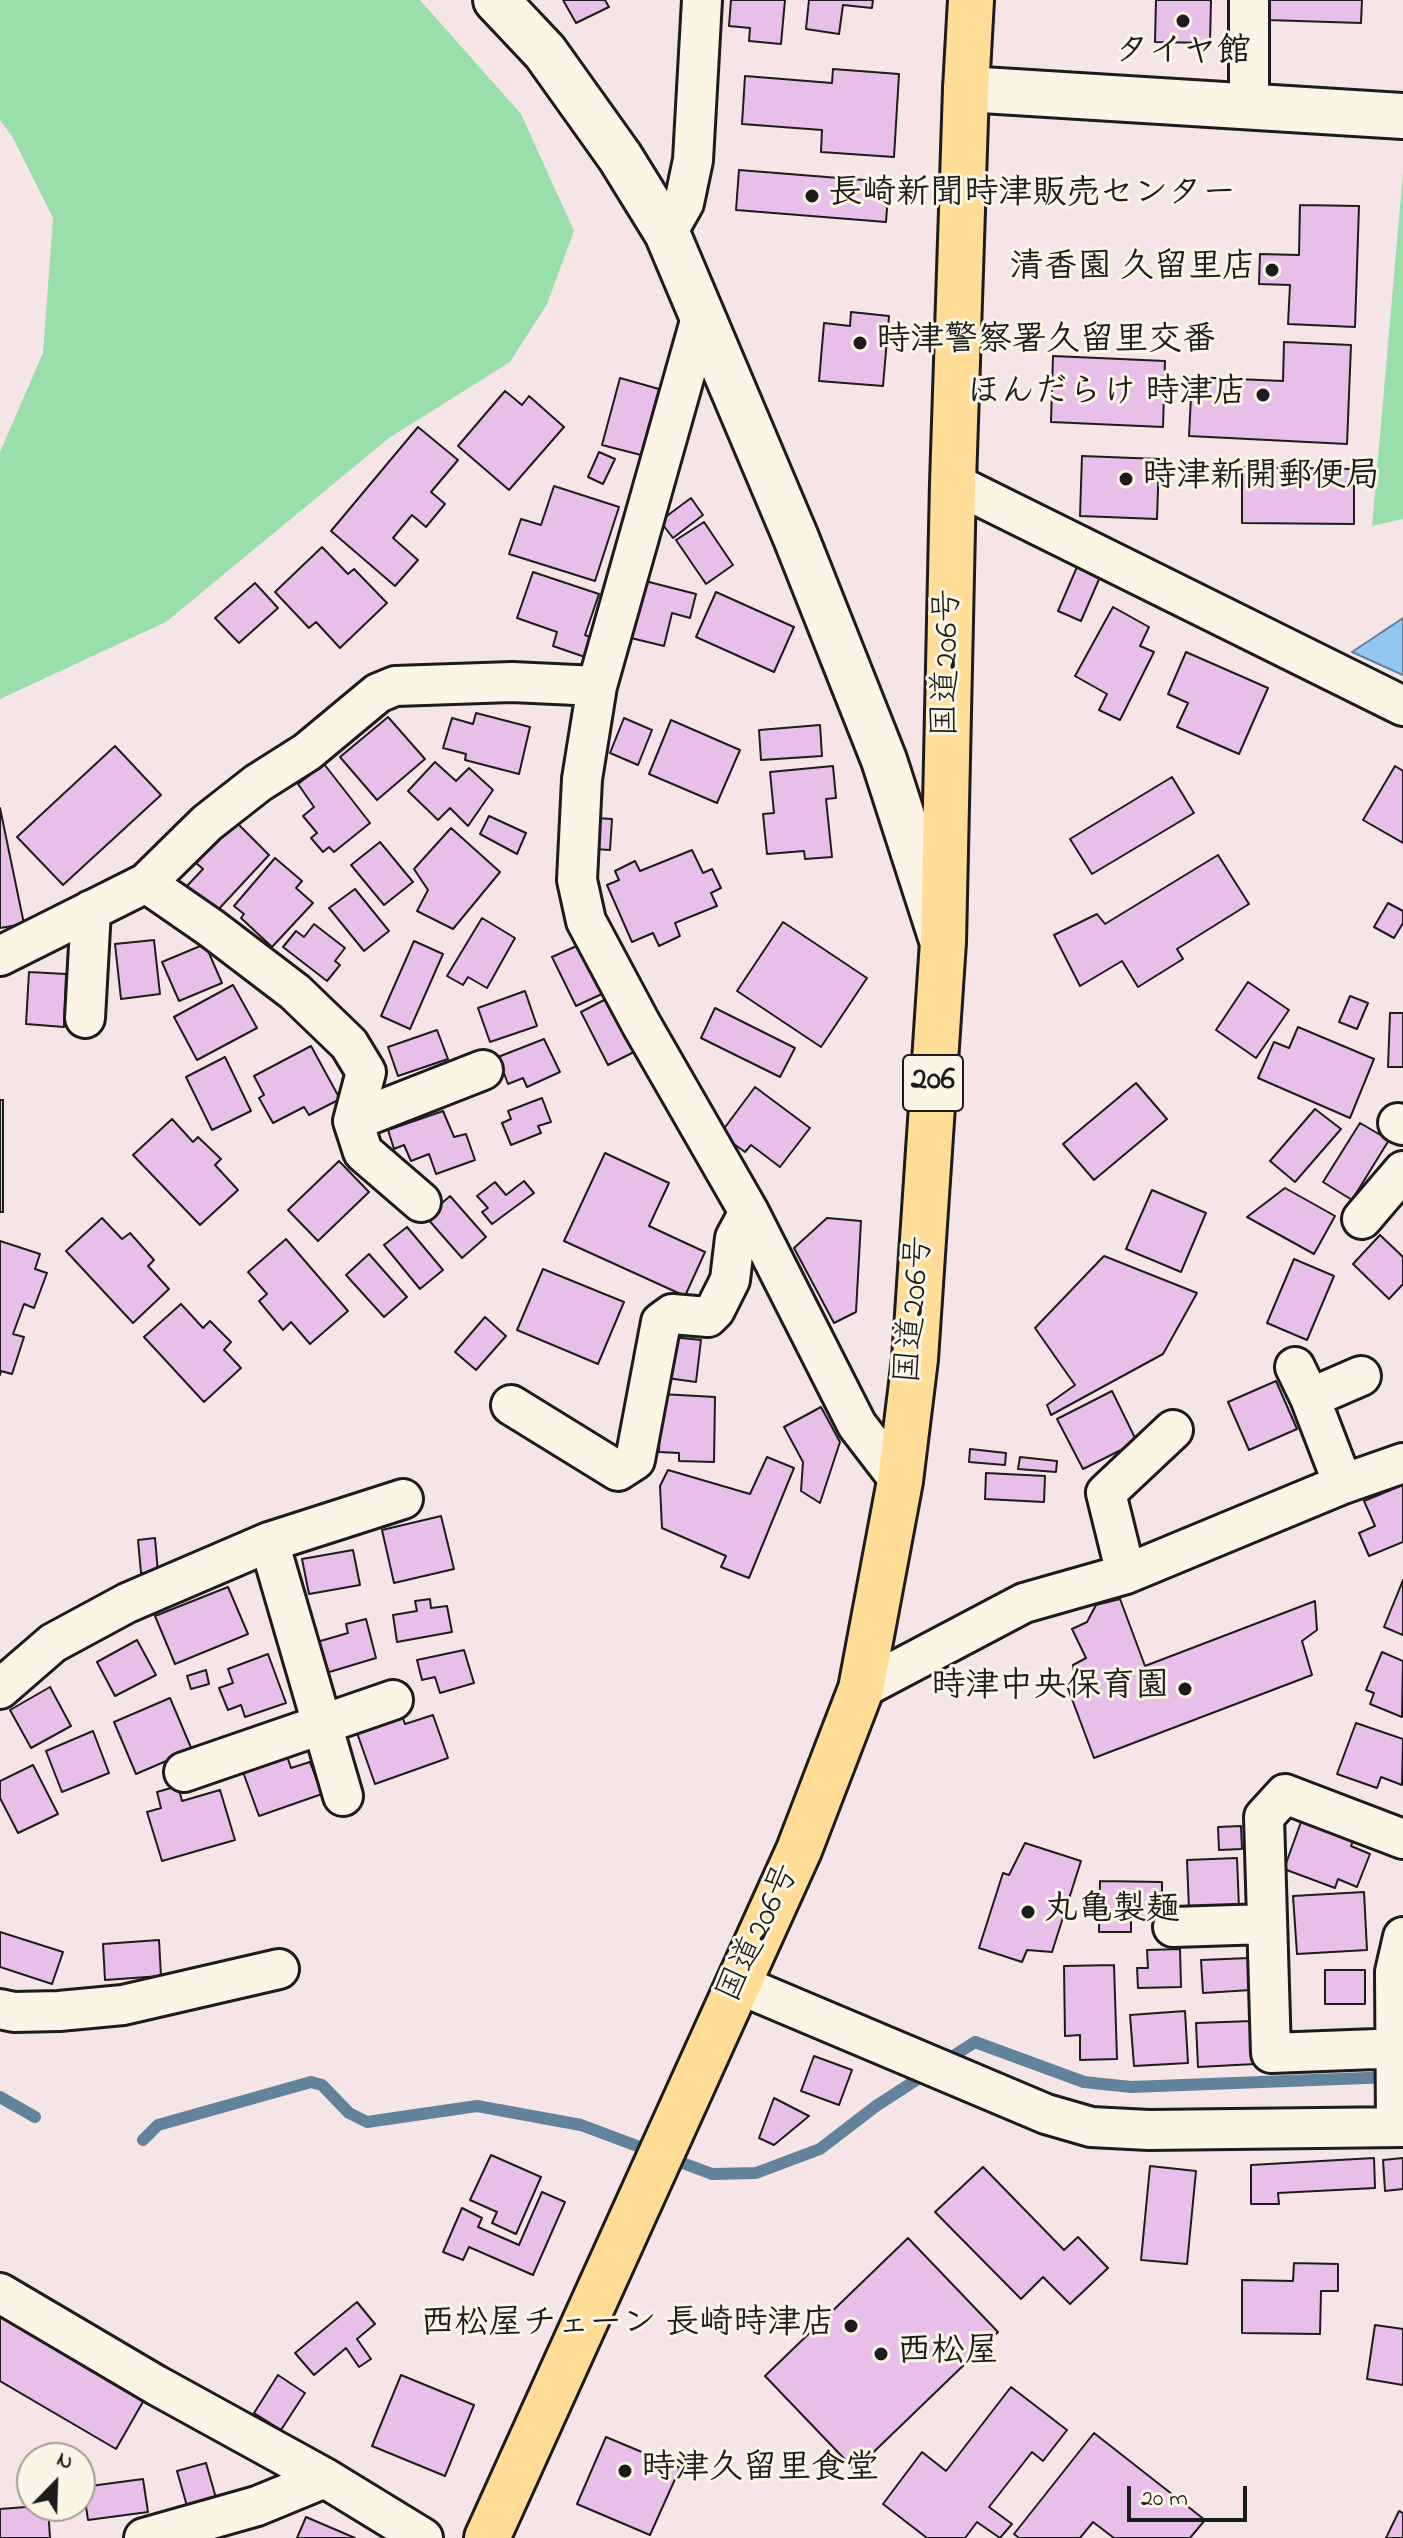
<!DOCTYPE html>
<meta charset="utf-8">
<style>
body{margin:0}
#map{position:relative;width:1403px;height:2538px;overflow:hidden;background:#f6e5e6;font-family:"Indie Flower",sans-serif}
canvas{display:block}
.north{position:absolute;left:16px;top:2442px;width:80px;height:80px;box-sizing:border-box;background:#fcf5e5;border:2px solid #a29e95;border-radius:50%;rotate:23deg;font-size:22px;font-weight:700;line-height:32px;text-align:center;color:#1c1c1c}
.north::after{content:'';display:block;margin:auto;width:28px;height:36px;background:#1c1c1c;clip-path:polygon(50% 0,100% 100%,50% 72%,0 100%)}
.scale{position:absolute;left:1127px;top:2486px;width:120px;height:36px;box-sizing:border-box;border:4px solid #1c1c1c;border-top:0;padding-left:10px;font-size:24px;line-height:28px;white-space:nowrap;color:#1c1c1c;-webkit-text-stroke:6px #fcf5e5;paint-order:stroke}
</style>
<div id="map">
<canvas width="1403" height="2538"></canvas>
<div class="north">N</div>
<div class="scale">20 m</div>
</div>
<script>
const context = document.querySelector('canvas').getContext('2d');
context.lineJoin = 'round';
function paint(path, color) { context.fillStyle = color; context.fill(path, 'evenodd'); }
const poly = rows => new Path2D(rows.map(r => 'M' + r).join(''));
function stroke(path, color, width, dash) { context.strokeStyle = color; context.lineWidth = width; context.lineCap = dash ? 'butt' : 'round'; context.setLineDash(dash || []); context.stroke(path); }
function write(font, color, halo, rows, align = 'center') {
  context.font = font + ' "Indie Flower","Klee One",sans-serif'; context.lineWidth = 6; context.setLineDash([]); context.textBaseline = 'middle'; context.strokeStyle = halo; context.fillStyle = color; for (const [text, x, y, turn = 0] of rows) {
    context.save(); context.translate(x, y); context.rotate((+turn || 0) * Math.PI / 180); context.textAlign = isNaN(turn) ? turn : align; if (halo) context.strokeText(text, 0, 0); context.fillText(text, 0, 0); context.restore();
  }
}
paint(poly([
 [0,0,420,0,521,114,574,231,547,304,510,362,389,438,166,622,0,699,0,452,43,353,53,218,13,138,0,120],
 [1403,173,1403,519,1372,526]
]), '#99deab');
const water = poly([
 [1403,618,1403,675,1352,652,1403,618]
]);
paint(water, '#93c6f0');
stroke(water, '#63829b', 2);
stroke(poly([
 [0,2097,35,2117],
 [143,2140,158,2125,311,2082,322,2085,349,2113,367,2122,477,2106,581,2125,712,2174,756,2173,820,2149,876,2106,975,2042,1084,2082,1131,2087,1392,2077]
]), '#63829b', 12);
const building = poly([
 [563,0,605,0,609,7,576,23,563,0],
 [731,0,785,0,781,44,749,41,750,28,729,26,731,0],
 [809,0,873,0,872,8,843,5,839,34,806,29,809,0],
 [1156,0,1211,0,1210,43,1155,42,1156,0],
 [1267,0,1362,0,1361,23,1267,20,1267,0],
 [833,69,899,74,894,157,821,152,822,130,742,124,745,76,832,83,833,69],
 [739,170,889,182,886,222,736,210,739,170],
 [1300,205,1359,206,1355,327,1288,324,1290,285,1259,284,1260,254,1299,255,1300,205],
 [851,312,889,316,883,386,819,381,824,323,850,326,851,312],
 [1284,342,1351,345,1347,444,1189,436,1192,377,1283,381,1284,342],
 [1053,356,1165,361,1163,427,1051,422,1053,356],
 [620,378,659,389,641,455,602,445,620,378],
 [505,391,522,405,529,396,564,427,509,490,458,446,505,391],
 [418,427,458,460,431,492,445,504,426,527,412,515,393,538,418,560,395,586,331,531,418,427],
 [599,452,615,459,603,484,588,477,599,452],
 [1082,456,1159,459,1157,519,1080,516,1082,456],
 [1242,467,1354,469,1354,524,1242,523,1242,467],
 [554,486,619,507,595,581,509,554,521,519,541,525,554,486],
 [691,498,703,515,673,538,660,521,691,498],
 [704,522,733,565,706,584,676,540,704,522],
 [322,547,348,574,354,569,387,603,340,648,316,622,309,628,275,592,322,547],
 [1077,567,1100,577,1081,621,1058,611,1077,567],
 [533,572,599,594,585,635,592,638,585,657,553,646,557,632,517,618,533,572],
 [645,581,696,594,690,618,672,613,664,646,631,638,645,581],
 [255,583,278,608,239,643,215,618,255,583],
 [716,592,794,627,774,672,696,637,716,592],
 [1113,607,1149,627,1140,646,1154,652,1120,720,1099,710,1107,694,1075,676,1113,607],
 [1186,652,1268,688,1239,754,1177,727,1188,703,1168,694,1186,652],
 [476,713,530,727,519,774,465,760,466,754,443,748,452,718,473,724,476,713],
 [388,717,425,759,377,800,340,757,388,717],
 [624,718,652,730,638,765,610,753,624,718],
 [671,720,740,750,717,803,649,774,671,720],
 [820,725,822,756,761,760,759,730,820,725],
 [115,746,161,795,63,885,17,837,115,746],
 [435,762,456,781,469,768,493,790,468,826,450,808,438,820,408,791,435,762],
 [324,764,370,823,334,852,329,847,323,852,311,838,317,833,303,816,314,807,298,784,324,764],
 [833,766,836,798,826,799,832,857,805,859,804,851,767,854,763,814,774,813,770,772,833,766],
 [1395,766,1403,771,1403,843,1363,820,1395,766],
 [1172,777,1194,813,1092,874,1070,839,1172,777],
 [0,808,24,924,0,928,0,808],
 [489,816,526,833,517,854,480,834,489,816],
 [596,818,612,819,610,850,594,849,596,818],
 [236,822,269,855,216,912,187,886,203,869,196,863,236,822],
 [451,828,500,872,453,929,417,911,428,890,414,869,451,828],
 [380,842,413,882,384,905,351,865,380,842],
 [692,850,703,873,712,869,721,888,711,893,717,906,675,923,680,936,659,946,653,933,632,942,607,885,619,880,615,871,635,861,640,871,692,850],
 [1218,855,1249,904,1177,949,1183,959,1138,987,1122,961,1080,986,1054,935,1097,914,1105,924,1218,855],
 [275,858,302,881,296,888,313,903,272,947,241,918,244,914,234,906,275,858],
 [355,889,389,931,364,951,329,908,355,889],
 [1388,903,1403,911,1403,923,1394,938,1374,927,1388,903],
 [482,918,515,938,487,988,468,977,463,985,447,976,482,918],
 [783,922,867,978,821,1047,737,991,783,922],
 [314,924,345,948,335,961,340,965,327,981,283,947,296,931,304,937,314,924],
 [154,940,160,994,121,999,115,944,154,940],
 [414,941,443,954,410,1029,381,1016,414,941],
 [205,944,222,983,179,1001,162,962,205,944],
 [581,944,604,993,576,1006,552,957,581,944],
 [29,972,66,974,64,1027,26,1024,29,972],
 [1248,982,1289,1010,1256,1058,1216,1030,1248,982],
 [233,985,257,1028,197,1060,174,1017,233,985],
 [525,991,537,1026,490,1042,478,1008,525,991],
 [1350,996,1368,1003,1357,1029,1339,1022,1350,996],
 [608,998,636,1051,608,1065,581,1012,608,998],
 [715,1008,795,1048,780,1077,701,1038,715,1008],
 [1390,1013,1403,1013,1403,1067,1388,1067,1390,1013],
 [1298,1027,1374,1059,1350,1118,1258,1078,1274,1042,1289,1048,1298,1027],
 [437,1030,448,1059,398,1076,388,1047,437,1030],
 [544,1039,560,1072,527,1087,523,1078,508,1084,498,1057,544,1039],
 [311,1046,340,1099,309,1115,304,1107,273,1123,259,1098,264,1095,254,1076,311,1046],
 [225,1057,251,1111,212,1130,186,1077,225,1057],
 [1136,1083,1167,1119,1094,1180,1063,1144,1136,1083],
 [755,1087,810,1128,780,1167,751,1145,745,1152,720,1134,755,1087],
 [542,1098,551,1122,538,1126,541,1133,511,1145,502,1123,511,1119,508,1111,542,1098],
 [0,1100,3,1100,3,1212,0,1212,0,1100],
 [1315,1109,1341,1129,1295,1182,1270,1161,1315,1109],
 [443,1111,454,1137,466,1134,475,1160,436,1174,429,1154,411,1161,404,1145,394,1149,388,1130,443,1111],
 [172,1119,193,1142,198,1137,221,1159,215,1165,238,1190,200,1225,133,1155,172,1119],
 [1360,1123,1389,1140,1352,1200,1323,1182,1360,1123],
 [605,1153,669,1183,649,1226,705,1252,685,1296,564,1241,605,1153],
 [339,1161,369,1192,318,1241,288,1210,339,1161],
 [524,1181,534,1193,492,1224,482,1212,488,1208,477,1196,495,1182,506,1195,524,1181],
 [1285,1188,1335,1216,1314,1254,1247,1217,1285,1188],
 [1152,1190,1206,1213,1181,1272,1126,1249,1152,1190],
 [450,1196,486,1237,462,1258,426,1217,450,1196],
 [102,1218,122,1239,130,1233,154,1260,148,1266,169,1289,133,1323,66,1251,102,1218],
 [827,1218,861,1221,856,1312,834,1323,794,1248,827,1218],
 [407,1227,443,1270,420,1289,384,1245,407,1227],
 [1380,1235,1403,1257,1403,1284,1389,1299,1353,1264,1380,1235],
 [286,1239,348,1311,310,1344,291,1322,283,1330,259,1301,267,1294,248,1272,286,1239],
 [0,1241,40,1254,35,1269,47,1273,34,1308,24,1304,13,1334,24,1337,12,1374,1,1371,0,1375,0,1241],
 [369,1254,407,1297,384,1317,346,1275,369,1254],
 [1104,1256,1197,1293,1163,1354,1051,1415,1047,1405,1075,1385,1035,1328,1104,1256],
 [1294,1259,1334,1276,1307,1340,1267,1323,1294,1259],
 [543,1269,624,1302,598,1364,517,1330,543,1269],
 [181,1304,203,1328,210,1321,231,1342,224,1350,241,1368,204,1402,144,1337,181,1304],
 [485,1317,506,1336,476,1370,455,1352,485,1317],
 [671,1337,701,1340,696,1382,667,1378,671,1337],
 [1276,1381,1297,1429,1249,1450,1228,1402,1276,1381],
 [1112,1391,1137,1442,1083,1469,1057,1419,1112,1391],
 [661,1394,715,1397,714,1462,679,1461,679,1453,659,1452,661,1394],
 [821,1407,840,1442,820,1503,801,1491,803,1462,784,1427,821,1407],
 [970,1449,1006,1453,1005,1465,969,1462,970,1449],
 [767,1457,794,1468,749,1578,721,1567,726,1556,662,1528,660,1486,668,1470,750,1494,767,1457],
 [1020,1457,1057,1461,1056,1472,1018,1469,1020,1457],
 [986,1473,1045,1476,1044,1502,985,1499,986,1473],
 [1403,1485,1403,1542,1369,1556,1359,1533,1375,1526,1364,1501,1403,1485],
 [441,1516,454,1569,394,1583,382,1530,441,1516],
 [155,1538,158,1572,141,1573,138,1540,155,1538],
 [353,1550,360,1585,309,1594,302,1559,353,1550],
 [1403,1580,1403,1635,1384,1627,1403,1580],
 [228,1587,248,1634,175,1664,155,1616,228,1587],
 [430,1599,431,1608,447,1606,452,1632,397,1642,393,1615,417,1611,415,1601,430,1599],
 [1120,1599,1145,1666,1315,1601,1317,1630,1302,1641,1312,1675,1094,1758,1066,1683,1075,1678,1073,1665,1086,1658,1072,1629,1087,1622,1096,1605,1120,1599],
 [366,1619,376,1658,326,1673,317,1642,348,1633,346,1624,366,1619],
 [137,1640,156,1675,115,1696,97,1662,137,1640],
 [464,1650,474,1683,440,1693,435,1677,422,1680,417,1660,464,1650],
 [1382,1652,1403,1661,1402,1717,1370,1704,1374,1693,1366,1690,1382,1652],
 [268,1654,286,1703,245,1717,241,1705,228,1710,219,1688,233,1683,228,1669,268,1654],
 [206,1670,209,1684,191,1689,187,1676,206,1670],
 [50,1687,71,1726,31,1748,10,1710,50,1687],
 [170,1698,192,1750,136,1774,114,1722,170,1698],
 [401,1713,405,1724,433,1715,448,1758,375,1784,356,1730,401,1713],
 [1356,1723,1403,1739,1402,1785,1381,1777,1377,1788,1337,1774,1356,1723],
 [93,1731,109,1773,62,1792,46,1751,93,1731],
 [287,1756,291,1768,310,1762,322,1794,259,1816,243,1772,287,1756],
 [33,1765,58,1814,18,1833,0,1798,0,1781,33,1765],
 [178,1786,182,1801,220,1790,235,1840,162,1861,147,1812,161,1808,157,1792,178,1786],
 [1301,1822,1353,1841,1351,1846,1370,1854,1357,1887,1338,1879,1335,1888,1284,1869,1301,1822],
 [1241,1826,1242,1849,1219,1850,1218,1827,1241,1826],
 [1025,1843,1081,1861,1052,1952,1027,1950,1022,1962,979,1948,1003,1873,1009,1875,1025,1843],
 [1237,1858,1239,1908,1189,1910,1187,1860,1237,1858],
 [1100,1881,1162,1882,1162,1916,1131,1917,1131,1932,1099,1932,1100,1881],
 [1364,1892,1367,1950,1297,1954,1293,1896,1364,1892],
 [0,1932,63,1952,52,1984,0,1967,0,1932],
 [159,1940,161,1976,105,1980,103,1944,159,1940],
 [1180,1949,1181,1987,1138,1988,1137,1968,1148,1968,1147,1950,1180,1949],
 [1249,1958,1251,1990,1203,1993,1201,1960,1249,1958],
 [1114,1965,1117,2059,1080,2060,1080,2035,1065,2036,1064,1966,1114,1965],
 [1325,1970,1365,1970,1365,2004,1325,2004,1325,1970],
 [1185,2011,1188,2063,1134,2066,1130,2015,1185,2011],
 [1252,2021,1255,2064,1198,2067,1196,2023,1252,2021],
 [814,2056,852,2070,839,2105,801,2091,814,2056],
 [774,2098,809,2116,774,2145,759,2138,774,2098],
 [491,2155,541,2177,516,2234,492,2223,497,2212,470,2200,491,2155],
 [1374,2158,1375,2188,1278,2193,1279,2204,1251,2204,1251,2165,1374,2158],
 [1403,2158,1403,2189,1385,2191,1383,2160,1403,2158],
 [1150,2166,1196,2171,1187,2264,1141,2260,1150,2166],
 [983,2167,1064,2250,1078,2237,1108,2268,1070,2304,1043,2277,1021,2299,935,2212,983,2167],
 [542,2192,565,2202,533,2275,469,2247,463,2260,443,2252,462,2208,482,2218,478,2227,519,2245,542,2192],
 [908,2238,998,2332,855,2470,765,2376,908,2238],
 [1294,2263,1338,2264,1338,2291,1321,2291,1320,2334,1242,2333,1242,2280,1293,2281,1294,2263],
 [357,2302,375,2324,357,2339,371,2359,359,2367,346,2348,314,2375,295,2353,357,2302],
 [0,2316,144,2400,116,2449,0,2381,0,2316],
 [1375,2325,1403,2329,1403,2385,1367,2379,1375,2325],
 [278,2375,305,2393,281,2430,254,2413,278,2375],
 [401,2375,474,2405,445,2476,372,2446,401,2375],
 [1011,2387,1067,2430,1043,2461,1032,2452,989,2507,1012,2524,1000,2538,977,2522,965,2538,927,2538,883,2504,922,2452,946,2471,1011,2387],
 [1094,2433,1205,2520,1190,2538,1114,2538,1093,2522,1080,2538,1019,2538,1014,2534,1094,2433],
 [606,2437,680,2468,650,2535,577,2504,606,2437],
 [206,2463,216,2498,187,2506,177,2471,206,2463],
 [143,2479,148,2512,88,2520,83,2487,143,2479],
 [25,2493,32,2493,32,2506,48,2506,50,2538,0,2538,0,2509,26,2507,25,2493],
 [1399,2511,1403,2513,1403,2538,1386,2538,1399,2511],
 [306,2517,355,2538,297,2538,306,2517]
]);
paint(building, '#e7bfe8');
stroke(building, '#1c1c1c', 2);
const street = poly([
 [1249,108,1249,0],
 [667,233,684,203,693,160,702,0],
 [702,314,597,686,582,779,577,880,586,921,641,1024,749,1212,857,1425,900,1481],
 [953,483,1403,706],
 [146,883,211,928,295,992,349,1044,366,1072,353,1121,363,1152,421,1202],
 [0,956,146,883,207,823,258,783,307,752,378,693,395,686,512,682,597,686],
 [85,1018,91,910],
 [353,1121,483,1070],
 [1398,1123,1403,1125],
 [1362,1219,1403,1171],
 [1295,1367,1310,1398],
 [511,1405,618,1471,635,1460,661,1322,672,1314,708,1317,715,1310,730,1280,735,1238,749,1212],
 [1343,1484,1310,1398,1361,1376],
 [269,1542,343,1796],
 [1126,1574,1106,1493,1173,1430],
 [0,1689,53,1643,127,1603,269,1542,403,1499],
 [861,1689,1024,1603,1126,1574,1343,1484,1403,1463],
 [184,1772,393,1700],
 [1403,1839,1285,1794,1264,1817,1271,2053,1403,2048],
 [1173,1927,1267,1924],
 [738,1984,1046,2114,1091,2127,1149,2130,1403,2127],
 [0,2009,14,2012,59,2011,123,2005,279,1969],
 [1396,2127,1395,1972,1403,1937],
 [0,2293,156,2385,325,2478,423,2538],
 [144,2538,257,2506,325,2478]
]);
const secondary = poly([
 [496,0,545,52,620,157,667,233,796,538,884,760,941,937],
 [966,89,1403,116]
]);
const highway = poly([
 [487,2538,799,1850,861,1689,900,1481,915,1359,943,942,953,483,966,89,971,0]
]);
stroke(street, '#1c1c1c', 44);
stroke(secondary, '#1c1c1c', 50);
stroke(highway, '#1c1c1c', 50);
stroke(street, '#fcf5e5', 38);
stroke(secondary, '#fcf5e5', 44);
stroke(highway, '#ffdd96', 44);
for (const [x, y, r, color] of [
 [1183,21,8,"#1c1c1c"],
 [812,196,8,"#1c1c1c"],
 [1272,270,8,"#1c1c1c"],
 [860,343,8,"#1c1c1c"],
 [1263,395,8,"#1c1c1c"],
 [1126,479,8,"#1c1c1c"],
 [1185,1689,8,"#1c1c1c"],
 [1028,1912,8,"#1c1c1c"],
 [851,2326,8,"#1c1c1c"],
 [881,2354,8,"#1c1c1c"],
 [625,2471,8,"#1c1c1c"]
]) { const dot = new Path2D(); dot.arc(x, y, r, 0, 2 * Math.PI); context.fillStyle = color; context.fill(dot); stroke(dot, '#fcf5e5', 3); }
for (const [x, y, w] of [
 [933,1083,60]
]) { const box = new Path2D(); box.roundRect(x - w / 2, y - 28, w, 56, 6); context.fillStyle = '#fcf5e5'; context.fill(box); stroke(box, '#1c1c1c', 2); }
write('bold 32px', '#1c1c1c', null, [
 ["206",933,1083]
]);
write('bold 34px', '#1c1c1c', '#fcf5e5', [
 ["タイヤ館",1183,54,"center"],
 ["長崎新聞時津販売センター",828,196],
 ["清香園 久留里店",1256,270,"right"],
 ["時津警察署久留里交番",876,343],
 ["ほんだらけ 時津店",1247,395,"right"],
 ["時津新開郵便局",1142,479],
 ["時津中央保育園",1169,1689,"right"],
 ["丸亀製麺",1044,1912],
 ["西松屋チェーン 長崎時津店",835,2326,"right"],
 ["西松屋",897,2354],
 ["時津久留里食堂",641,2471]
], 'left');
write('34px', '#1c1c1c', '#fcf5e5', [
 ["国道206号",950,663,-89],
 ["国道206号",917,1310,-85],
 ["国道206号",761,1934,-65]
]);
</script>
